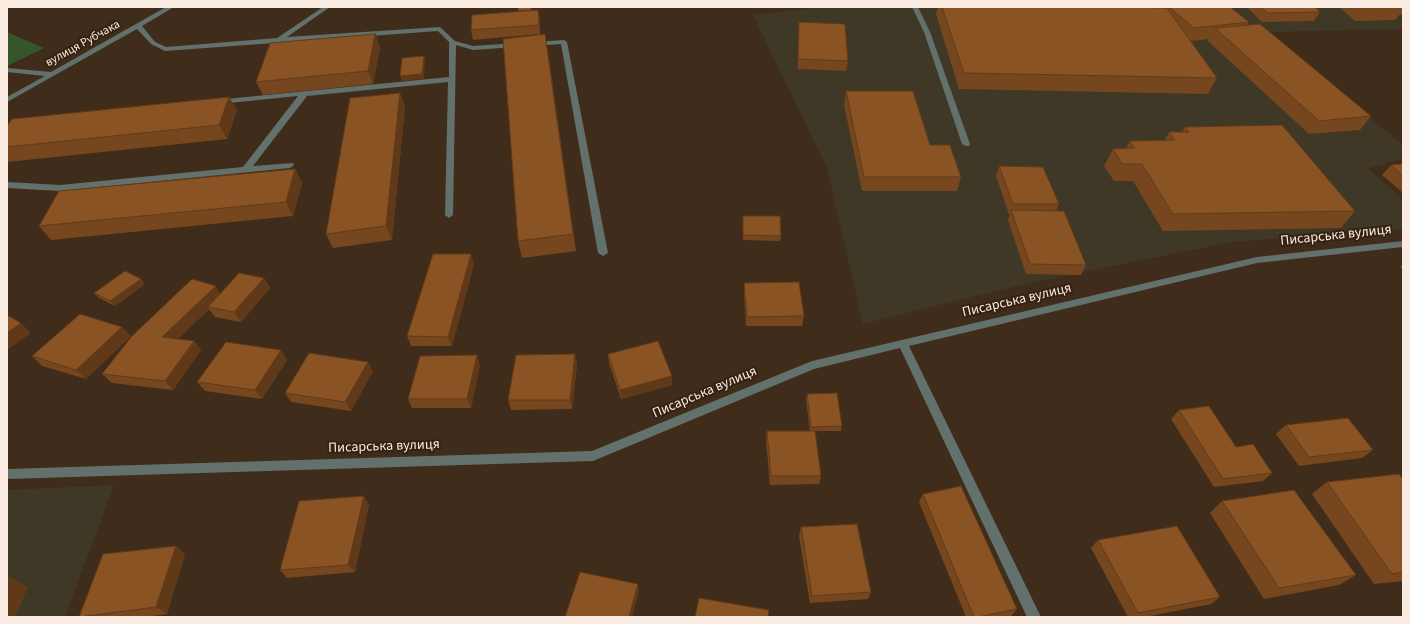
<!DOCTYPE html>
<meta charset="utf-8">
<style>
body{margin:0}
#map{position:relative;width:1410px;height:624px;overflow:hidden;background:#402c1b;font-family:"Source Sans 3",sans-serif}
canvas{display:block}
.frame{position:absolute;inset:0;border:8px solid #f9ebe1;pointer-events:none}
</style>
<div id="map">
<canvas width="1410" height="624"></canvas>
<div class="frame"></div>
</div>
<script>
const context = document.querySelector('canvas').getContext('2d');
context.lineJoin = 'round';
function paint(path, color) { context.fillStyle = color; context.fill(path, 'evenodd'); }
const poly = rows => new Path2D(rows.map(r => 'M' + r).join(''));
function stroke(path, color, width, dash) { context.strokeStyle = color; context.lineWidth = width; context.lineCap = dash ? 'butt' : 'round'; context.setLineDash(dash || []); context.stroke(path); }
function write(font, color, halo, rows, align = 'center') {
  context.font = font + ' "Source Sans 3",sans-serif'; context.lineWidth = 4; context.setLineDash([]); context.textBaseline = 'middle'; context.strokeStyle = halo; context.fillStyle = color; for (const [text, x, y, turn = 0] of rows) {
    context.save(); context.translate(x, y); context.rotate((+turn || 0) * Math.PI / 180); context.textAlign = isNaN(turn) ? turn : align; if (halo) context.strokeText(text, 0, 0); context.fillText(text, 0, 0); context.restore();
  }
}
paint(poly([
 [818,7,1403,7,1403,29,1266,32,1403,145,1403,159,1368,168,1403,200,1403,229,1232,242,1020,285,863,324,827,168,753,15],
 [114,485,65,617,7,617,7,490]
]), '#3f3826');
paint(poly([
 [7,32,44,48,7,66]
]), '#36552a');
paint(poly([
 [166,7,174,7,142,26,155,42,166,47,277,38,323,7,330,7,287,37,440,27,455,41,473,46,516,43,520,45,516,47,473,50,456,45,453,215,449,218,445,215,448,82,307,96,253,166,293,163,294,165,290,168,60,191,7,188,7,182,60,185,243,167,298,96,219,104,216,104,216,100,449,77,449,42,438,31,165,51,151,44,137,29,7,102,7,97,45,76,7,72,7,68,51,72,166,7],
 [912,7,918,7,930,32,970,144,969,146,966,146,962,144,924,32,912,7],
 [564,40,567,42,608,253,603,256,598,253,561,44,534,46,530,44,534,42,564,40],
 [1403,241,1403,247,1257,263,909,346,1041,617,1027,617,900,348,814,369,593,461,7,479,7,469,592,451,812,361,1257,257,1403,241]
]), '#62716c');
paint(poly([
 [532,7,532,11,538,10,540,20,540,34,473,40,471,30],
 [938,7,1230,7,1249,22,1247,25,1371,116,1360,130,1309,134,1208,41,1209,39,1190,41,1217,78,1208,94,959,89,936,14],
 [1247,7,1315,7,1320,12,1314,21,1262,22],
 [1339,7,1403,7,1403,15,1399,15,1395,20,1355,21],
 [799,22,848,61,846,71,798,69,798,31],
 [375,34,380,47,373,84,263,95,256,82],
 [548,51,576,251,522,258,518,241],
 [846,91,930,145,961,177,957,191,862,191,844,105],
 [405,106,392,240,333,248,326,234],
 [237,110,227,139,7,162,7,126],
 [1185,127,1355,211,1341,228,1163,231,1133,181,1114,181,1104,166,1113,149,1126,148,1130,141,1165,140,1169,132,1182,132],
 [1403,164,1403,193,1382,175,1391,165],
 [999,166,1059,204,1056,211,1086,265,1081,275,1026,274,1008,220,1010,214,1009,214,996,176],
 [295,169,302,183,293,216,51,240,39,226],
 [743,221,781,236,780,241,743,240],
 [474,264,452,346,411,346,407,336],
 [1403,264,1403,269,1400,267],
 [264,278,270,288,241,322,215,317,209,309,178,339,194,341,201,350,173,390,112,383,102,374,221,293],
 [744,283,804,316,802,326,746,326,744,293],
 [145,284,115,306,99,298,94,293],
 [131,336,86,379,42,366,32,356],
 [608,354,672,376,672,385,621,399,609,363],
 [287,360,262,399,205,391,197,382],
 [577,364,572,409,511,410,508,400],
 [480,365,471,408,412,408,408,399],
 [373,371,351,411,291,402,285,393],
 [807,394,842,426,841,431,815,431,821,476,819,484,770,485,766,440,767,431,810,431,806,399],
 [1179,410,1272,473,1263,481,1214,487,1171,419],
 [1286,425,1373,450,1362,458,1299,466,1276,434],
 [1403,479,1403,581,1374,584,1312,494,1327,482],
 [923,494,1017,609,1011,616,1008,617,966,617,919,502],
 [1222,501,1356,575,1339,585,1264,599,1210,513],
 [369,504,355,572,287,578,280,570],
 [801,527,871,592,868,599,810,603,799,536],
 [1098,540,1220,597,1211,604,1145,617,1128,617,1091,548],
 [185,554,167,614,146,617,79,617]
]), '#76471e');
paint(poly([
 [538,10,540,20,540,34,539,25],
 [375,34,380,47,373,84,368,71],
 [545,34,548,51,576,251,573,234],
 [424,56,425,61,424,79,402,81,400,76],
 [400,93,405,106,392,240,386,226],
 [229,97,237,110,227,139,219,125],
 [295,169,302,183,293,216,286,202],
 [471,254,474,264,452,346,448,337],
 [264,278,270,288,241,322,234,312],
 [141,279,145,284,115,306,110,301],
 [216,286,222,296,208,307,209,309,170,347,162,337],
 [21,323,31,333,7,350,7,333],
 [122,327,131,336,86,379,76,370],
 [194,341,201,350,173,390,165,381],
 [281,350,287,360,262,399,255,390],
 [575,354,577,364,572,409,570,400],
 [477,355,480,365,471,408,467,399],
 [368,362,373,371,351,411,345,402],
 [672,376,672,385,621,399,620,390],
 [364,496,369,504,355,572,348,565],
 [176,546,185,554,167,614,156,607],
 [7,575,28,587,15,617,7,617],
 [638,584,639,592,632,617,629,617]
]), '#603a18');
const building = poly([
 [518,7,531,7,531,10,518,11,518,7],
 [942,7,1129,7,1167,8,1217,78,964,73,942,7],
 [1169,7,1230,7,1249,22,1194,28,1169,7],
 [1261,7,1315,7,1320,12,1267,13,1261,7],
 [1363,7,1394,7,1363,8,1363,7],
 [538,10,539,25,471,30,472,15,538,10],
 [799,22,845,24,848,61,798,59,799,22],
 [1260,24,1371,116,1319,121,1215,28,1260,24],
 [375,34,368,71,256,82,270,43,375,34],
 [545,34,573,234,518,241,503,39,545,34],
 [424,56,422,74,400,76,402,58,424,56],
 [846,91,913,91,930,145,950,145,961,177,864,177,846,91],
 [400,93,386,226,326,234,350,98,400,93],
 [229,97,219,125,7,147,7,126,12,119,229,97],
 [1282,125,1355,211,1173,214,1142,164,1122,164,1113,149,1134,148,1130,141,1174,140,1169,132,1189,132,1185,127,1282,125],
 [1403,164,1403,176,1391,165,1403,164],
 [999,166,1043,167,1059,204,1013,204,999,166],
 [295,169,286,202,39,226,59,191,295,169],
 [1011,210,1064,211,1086,265,1030,264,1011,210],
 [743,216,780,216,781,236,743,235,743,216],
 [433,254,471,254,448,337,407,336,433,254],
 [125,271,141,279,110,301,94,293,125,271],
 [239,273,264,278,234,312,208,307,239,273],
 [192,279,216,286,162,337,194,341,165,381,102,374,132,336,192,279],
 [799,282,804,316,747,317,744,283,799,282],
 [80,314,122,327,76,370,32,356,80,314],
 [7,315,21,323,7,333,7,315],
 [658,341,672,376,620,390,608,354,658,341],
 [226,342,281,350,255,390,197,382,226,342],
 [309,353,368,362,345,402,285,393,309,353],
 [575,354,570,400,508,400,516,355,575,354],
 [477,355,467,399,408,399,420,356,477,355],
 [837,393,842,426,811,427,807,394,837,393],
 [1209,406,1236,447,1253,444,1272,473,1223,479,1179,410,1209,406],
 [1348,418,1373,450,1309,457,1286,425,1348,418],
 [767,431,815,431,821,476,771,476,767,431],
 [1399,474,1403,479,1403,572,1392,574,1327,482,1399,474],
 [961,486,1017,609,978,617,974,617,923,494,961,486],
 [1294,490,1356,575,1279,588,1222,501,1294,490],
 [364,496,348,565,280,570,299,501,364,496],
 [857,524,871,592,812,596,801,527,857,524],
 [1177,526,1220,597,1138,613,1098,540,1177,526],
 [176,546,156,607,79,617,103,554,176,546],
 [580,572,638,584,629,617,565,617,580,572],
 [699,598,769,610,768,617,695,617,699,598]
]);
paint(building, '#895323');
stroke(building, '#603a18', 1);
write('12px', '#f9ebe1', '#352211', [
 ["вулиця Рубчака",83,44,-29]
]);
write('14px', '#f9ebe1', '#352211', [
 ["Писарська вулиця",1336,236,-6],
 ["Писарська вулиця",1017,301,-13],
 ["Писарська вулиця",705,393,-23],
 ["Писарська вулиця",384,447,-2]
]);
</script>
